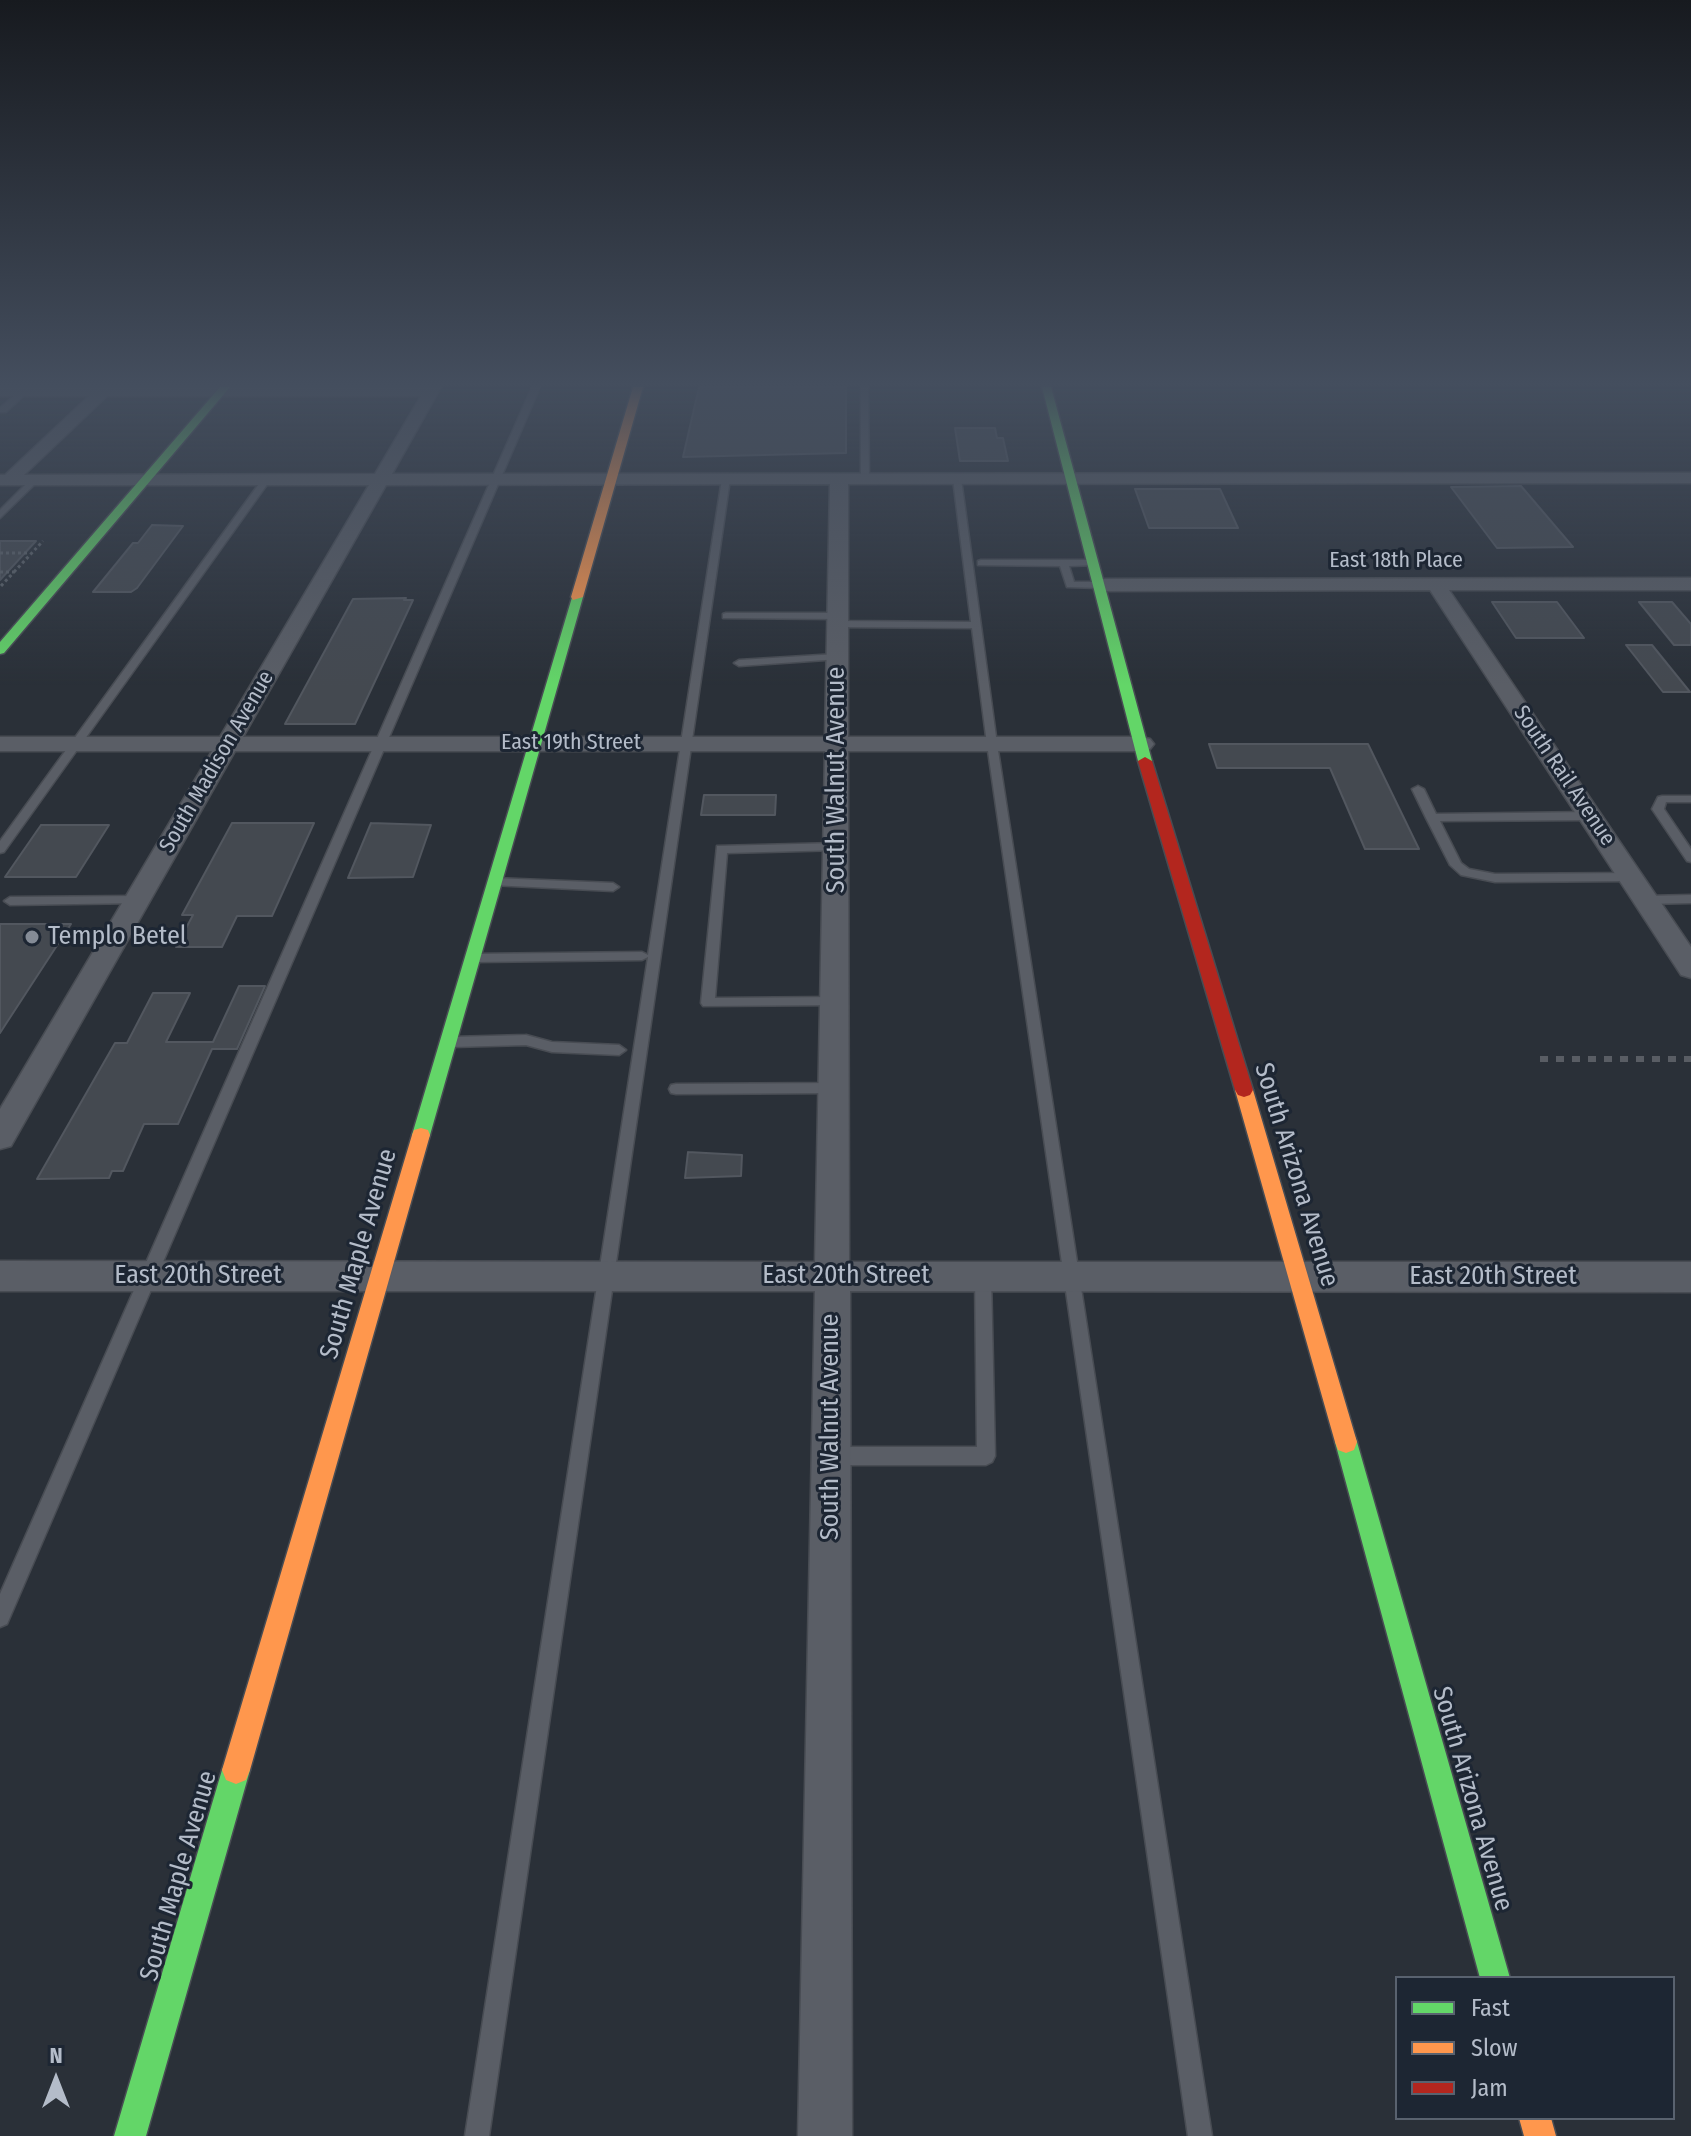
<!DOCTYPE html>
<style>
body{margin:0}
#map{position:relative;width:1691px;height:2136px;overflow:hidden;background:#2a3038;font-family:"Fira Sans Condensed",sans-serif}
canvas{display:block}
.legend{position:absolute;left:1395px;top:1976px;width:280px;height:144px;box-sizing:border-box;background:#1d2633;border:2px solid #59626f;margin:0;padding:10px 14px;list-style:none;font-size:24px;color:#b4bcc9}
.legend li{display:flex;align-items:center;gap:16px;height:40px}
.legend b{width:40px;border:2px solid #59626f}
.north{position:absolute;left:16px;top:2040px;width:80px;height:80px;-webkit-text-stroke:6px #1d2633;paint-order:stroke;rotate:0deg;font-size:22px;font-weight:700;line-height:32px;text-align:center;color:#b4bcc9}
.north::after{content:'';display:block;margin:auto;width:28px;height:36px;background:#b4bcc9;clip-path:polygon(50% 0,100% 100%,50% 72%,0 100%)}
</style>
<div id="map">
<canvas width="1691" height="2136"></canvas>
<ul class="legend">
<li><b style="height:10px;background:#63d668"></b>Fast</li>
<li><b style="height:10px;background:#ff974d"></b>Slow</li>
<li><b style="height:10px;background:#b3261e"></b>Jam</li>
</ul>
<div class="north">N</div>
</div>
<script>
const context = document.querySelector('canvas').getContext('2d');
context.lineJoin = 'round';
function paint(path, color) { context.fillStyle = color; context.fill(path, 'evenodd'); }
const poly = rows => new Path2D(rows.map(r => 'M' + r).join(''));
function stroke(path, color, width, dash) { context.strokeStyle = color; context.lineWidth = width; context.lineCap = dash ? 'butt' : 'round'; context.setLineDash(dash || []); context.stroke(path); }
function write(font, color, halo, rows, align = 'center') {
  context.font = font + ' "Fira Sans Condensed",sans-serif'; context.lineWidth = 6; context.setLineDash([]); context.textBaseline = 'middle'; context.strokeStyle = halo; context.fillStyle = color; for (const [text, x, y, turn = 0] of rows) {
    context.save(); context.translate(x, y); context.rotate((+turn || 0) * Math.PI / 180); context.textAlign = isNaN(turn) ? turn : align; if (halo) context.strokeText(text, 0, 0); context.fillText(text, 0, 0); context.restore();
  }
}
const building = poly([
 [699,387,846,387,846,453,683,457,699,387],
 [955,428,995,428,997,438,1003,438,1008,461,960,461,955,428],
 [1521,486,1573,547,1497,548,1451,487,1521,486],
 [1135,489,1220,489,1238,528,1149,528,1135,489],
 [152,525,183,526,137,588,131,592,93,592,133,543,138,543,152,525],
 [0,541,36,541,0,580,0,541],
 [406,598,404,600,413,600,355,724,285,724,353,599,406,598],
 [1492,602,1557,602,1584,638,1516,638,1492,602],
 [1639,602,1672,602,1691,624,1691,645,1674,645,1639,602],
 [1626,645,1652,645,1690,692,1663,692,1626,645],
 [1209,744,1368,744,1419,849,1365,849,1330,768,1217,768,1209,744],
 [704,795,776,795,775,815,701,815,704,795],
 [232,823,314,823,272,916,237,916,222,947,176,947,193,915,182,915,232,823],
 [371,823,431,825,413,877,348,878,371,823],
 [41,825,109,825,76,877,5,877,41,825],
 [0,924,71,924,0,1033,0,924],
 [239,986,265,986,237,1049,212,1049,178,1124,144,1124,123,1171,112,1171,109,1178,37,1179,115,1043,127,1043,153,993,190,993,166,1042,213,1042,239,986],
 [688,1152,742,1155,741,1176,685,1178,688,1152]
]);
paint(building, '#444950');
stroke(building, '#52575f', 2);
const lane = poly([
 [532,387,540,387,7,1624,0,1627,0,1594,532,387],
 [861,387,868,387,869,479,865,481,861,479,861,387],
 [22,389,29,391,6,412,0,412,0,408,22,389],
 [264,477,271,479,4,852,0,853,0,841,264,477],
 [726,477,730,479,489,2136,465,2136,648,957,642,960,474,962,468,958,474,954,642,952,648,955,722,479,726,477],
 [957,477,961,479,997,744,1212,2136,1188,2136,987,744,972,628,838,627,833,624,838,621,971,622,953,479,957,477],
 [32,478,39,480,0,518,0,510,32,478],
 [981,560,1094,560,1098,563,1097,565,1069,566,1074,582,1101,582,1106,585,1101,588,1067,587,1060,566,978,565,978,561,981,560],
 [726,613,838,613,843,616,838,619,723,618,723,614,726,613],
 [837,654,840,655,840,659,739,666,734,663,739,660,837,654],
 [1418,786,1424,789,1436,814,1590,812,1596,816,1590,820,1440,821,1461,863,1469,869,1495,874,1631,873,1637,877,1631,881,1495,882,1461,875,1450,865,1426,818,1412,789,1418,786],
 [1662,796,1691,796,1691,802,1666,802,1664,809,1691,849,1691,862,1687,861,1652,809,1658,797,1662,796],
 [837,843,843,847,841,850,727,853,715,998,835,997,842,1002,840,1005,703,1006,701,1003,717,846,837,843],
 [495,878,613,883,619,887,613,891,491,885,489,882,495,878],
 [1691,895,1691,903,1646,904,1640,900,1646,896,1691,895],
 [137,896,143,900,141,903,10,905,4,901,10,897,137,896],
 [526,1035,552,1042,619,1045,626,1050,619,1055,552,1052,526,1045,452,1047,445,1042,452,1037,526,1035],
 [834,1083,839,1084,841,1088,839,1092,834,1093,676,1094,671,1093,669,1089,671,1085,676,1084,834,1083],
 [983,1269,989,1271,991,1276,995,1456,992,1462,986,1465,831,1465,825,1462,822,1456,825,1450,831,1447,977,1447,975,1276,977,1271,983,1269]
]);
const street = poly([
 [0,387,441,387,392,474,1691,473,1691,483,848,484,848,737,1142,737,1150,739,1154,744,1150,749,1142,751,848,751,849,1262,1691,1262,1691,1292,850,1291,852,2136,798,2136,815,1291,0,1291,0,1261,815,1262,825,751,235,751,11,1146,0,1149,0,1109,212,751,0,751,0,737,220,737,369,485,0,485,0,475,5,475,89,396,0,396,0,387],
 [107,396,421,396,375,474,24,475,107,396],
 [830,484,825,737,243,737,386,485,830,484],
 [1691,578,1691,590,1449,590,1691,947,1691,978,1681,975,1430,590,1101,591,1091,585,1101,579,1691,578]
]);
const fast = poly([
 [220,387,230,387,4,653,0,654,0,642,220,387],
 [1042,387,1051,387,1152,761,1150,764,1145,765,1138,761,1042,387],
 [573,594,583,597,430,1135,428,1140,421,1142,414,1140,412,1135,573,594],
 [1346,1431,1354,1434,1357,1442,1510,1978,1480,1978,1335,1442,1338,1434,1346,1431],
 [236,1756,246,1760,250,1770,146,2136,114,2136,222,1770,226,1760,236,1756]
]);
const slow = poly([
 [633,387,643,387,583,597,573,600,571,597,633,387],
 [1244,1083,1250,1085,1253,1090,1357,1442,1354,1450,1346,1453,1338,1450,1335,1442,1235,1090,1238,1085,1244,1083],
 [421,1128,428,1130,430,1135,250,1770,246,1780,236,1784,226,1780,222,1770,412,1135,414,1130,421,1128],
 [1519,2118,1551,2118,1556,2136,1524,2136,1519,2118]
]);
const jam = poly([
 [1145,757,1152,761,1253,1090,1250,1095,1244,1097,1238,1095,1235,1090,1138,761,1145,757]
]);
stroke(lane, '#484c53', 3);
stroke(street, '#484c53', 3);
stroke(fast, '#484c53', 3);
stroke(slow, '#484c53', 3);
stroke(jam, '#484c53', 3);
stroke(poly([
 [0,553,30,553],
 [0,572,14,572,0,587],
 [14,572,43,541]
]), '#5d636a', 3, [3, 3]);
paint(lane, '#5a5e66');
paint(street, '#5a5e66');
paint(fast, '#63d668');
paint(slow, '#ff974d');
paint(jam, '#b3261e');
stroke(poly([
 [1540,1059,1691,1059]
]), '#595d64', 6, [8, 8]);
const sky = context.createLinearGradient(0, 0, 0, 686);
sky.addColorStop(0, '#171a1f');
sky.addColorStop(0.56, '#444e5e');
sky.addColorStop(1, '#444e5e00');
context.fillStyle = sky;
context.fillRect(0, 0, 1691, 686);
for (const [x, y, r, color] of [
 [32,937,8,"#848b96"]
]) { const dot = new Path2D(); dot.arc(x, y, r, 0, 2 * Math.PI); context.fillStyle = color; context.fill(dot); stroke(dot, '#1d2633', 3); }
write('22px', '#b4bcc9', '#1d2633', [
 ["East 18th Place",1396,561],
 ["East 19th Street",571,743],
 ["South Madison Avenue",217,762,-60],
 ["South Rail Avenue",1564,776,56]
]);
write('26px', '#b4bcc9', '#1d2633', [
 ["South Walnut Avenue",837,780,-90],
 ["South Arizona Avenue",1296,1175,73],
 ["South Maple Avenue",359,1254,-74],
 ["East 20th Street",198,1276],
 ["East 20th Street",846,1276],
 ["East 20th Street",1493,1277],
 ["South Walnut Avenue",831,1427,-90],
 ["South Arizona Avenue",1472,1799,74],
 ["South Maple Avenue",179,1876,-74]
]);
write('26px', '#b4bcc9', '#1d2633', [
 ["Templo Betel",48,937]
], 'left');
</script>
